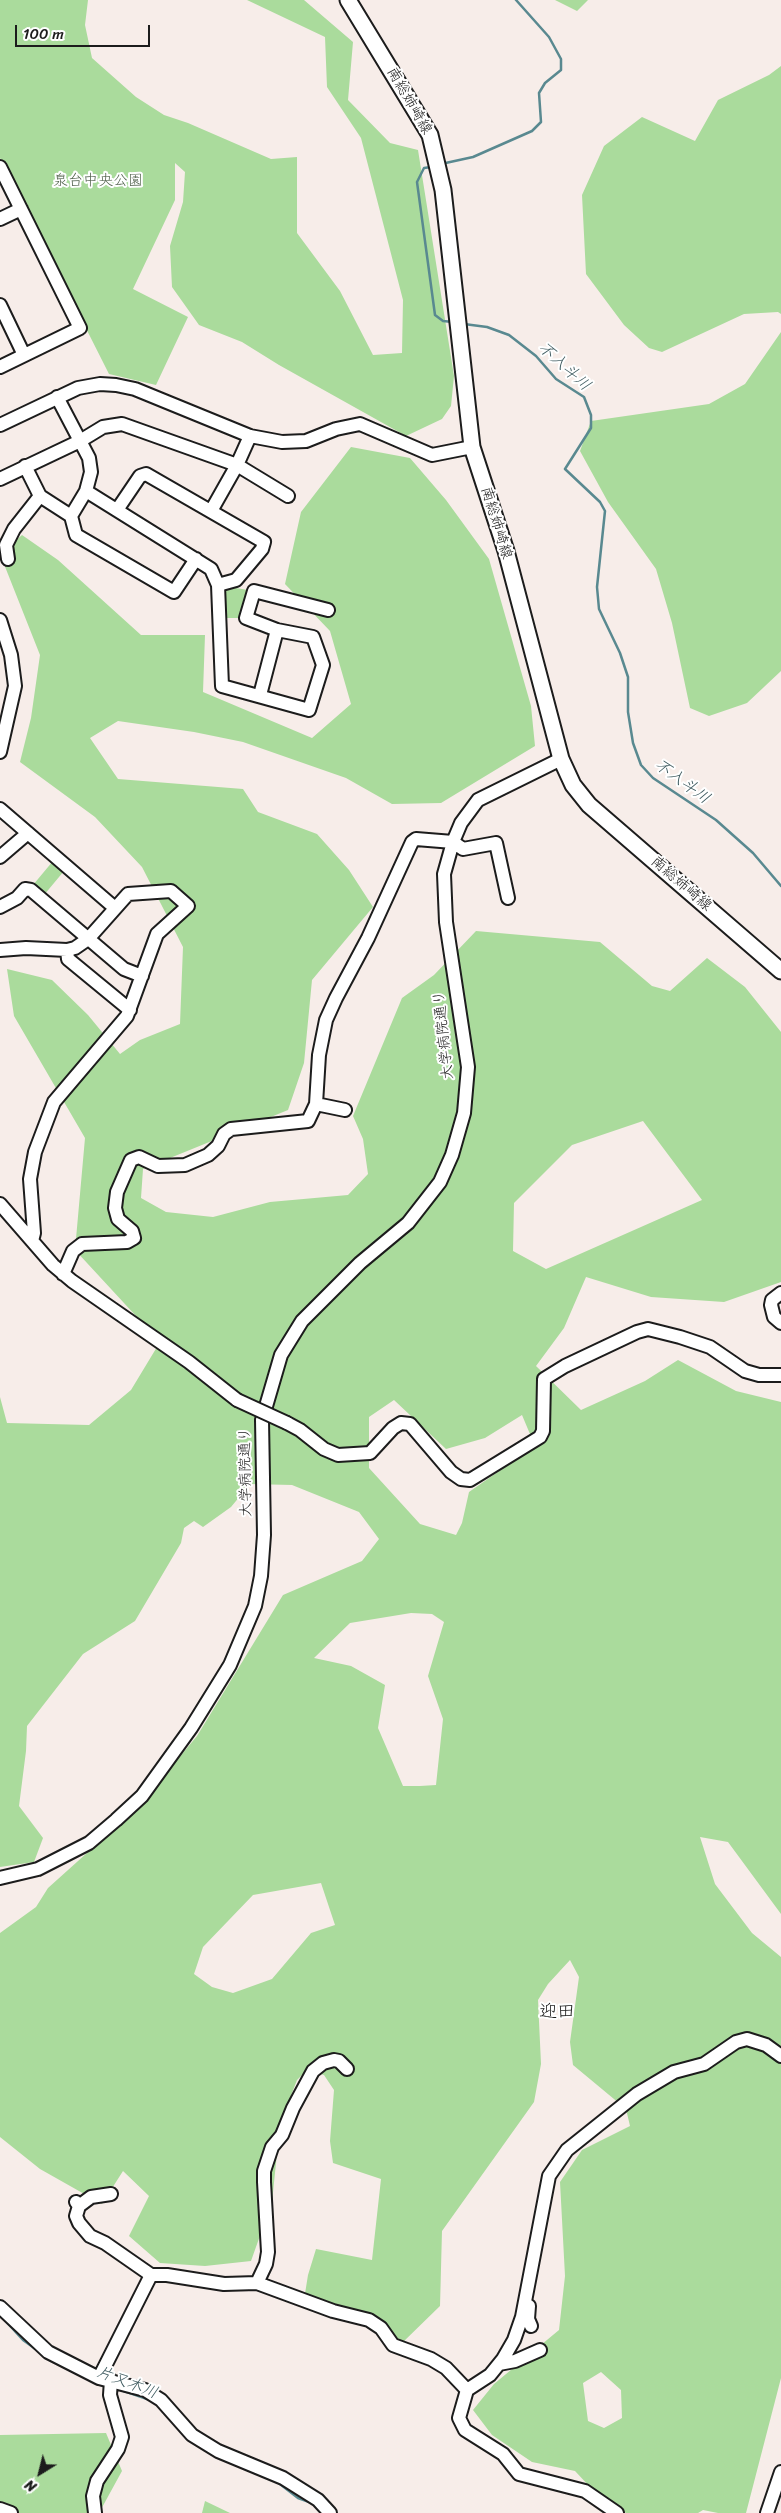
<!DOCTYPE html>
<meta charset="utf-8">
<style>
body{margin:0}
#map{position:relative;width:781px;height:2513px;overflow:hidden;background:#f7ede9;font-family:Sriracha,sans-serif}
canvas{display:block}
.north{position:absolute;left:15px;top:2448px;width:50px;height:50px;-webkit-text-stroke:4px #fff;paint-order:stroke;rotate:216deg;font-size:14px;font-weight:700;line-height:20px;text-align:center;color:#1c1c1c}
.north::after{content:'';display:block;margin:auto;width:18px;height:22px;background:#1c1c1c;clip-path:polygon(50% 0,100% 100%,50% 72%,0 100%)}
.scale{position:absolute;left:15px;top:25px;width:135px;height:22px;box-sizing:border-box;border:2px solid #1c1c1c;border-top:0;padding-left:6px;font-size:15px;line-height:18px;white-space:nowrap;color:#1c1c1c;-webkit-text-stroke:4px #fff;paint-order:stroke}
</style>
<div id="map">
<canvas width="781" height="2513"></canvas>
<div class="north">N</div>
<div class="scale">100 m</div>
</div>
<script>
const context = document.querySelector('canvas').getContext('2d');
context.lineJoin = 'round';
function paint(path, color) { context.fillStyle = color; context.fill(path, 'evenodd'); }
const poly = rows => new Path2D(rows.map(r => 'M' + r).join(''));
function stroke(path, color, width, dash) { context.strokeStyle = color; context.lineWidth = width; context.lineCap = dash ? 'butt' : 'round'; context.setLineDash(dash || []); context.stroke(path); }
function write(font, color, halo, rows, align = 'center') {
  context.font = font + ' Sriracha,"Klee One",sans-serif'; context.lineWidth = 4; context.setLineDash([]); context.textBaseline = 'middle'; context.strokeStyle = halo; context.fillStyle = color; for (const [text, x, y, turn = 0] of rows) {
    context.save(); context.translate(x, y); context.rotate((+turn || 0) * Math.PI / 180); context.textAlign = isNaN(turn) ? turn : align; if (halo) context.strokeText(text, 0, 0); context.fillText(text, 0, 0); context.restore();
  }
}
paint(poly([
 [0,0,88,0,85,25,92,58,136,97,164,115,188,123,271,159,297,157,297,233,340,291,373,355,402,353,403,300,361,138,327,87,325,37,247,0,304,0,353,42,348,100,390,143,418,150,454,376,451,406,442,419,406,436,279,365,242,342,199,325,172,287,170,246,183,202,185,172,175,163,175,200,133,289,188,317,156,385,109,374,0,158],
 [555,0,588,0,577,11],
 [781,66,781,314,778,312,744,314,662,352,649,348,624,325,586,274,582,195,604,146,642,117,695,141,718,100,769,75],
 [781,332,781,671,747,703,709,716,690,708,672,623,656,569,608,502,580,451,591,421,709,404,745,384],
 [351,447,410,458,446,500,489,559,531,706,535,746,441,803,392,804,346,778,243,742,194,732,118,721,90,738,118,779,243,789,258,812,317,834,349,870,373,907,312,980,304,1063,288,1110,143,1169,141,1198,166,1212,213,1217,270,1202,348,1195,368,1174,363,1139,353,1116,402,998,434,975,476,931,600,942,652,986,670,991,707,958,745,987,781,1032,781,1282,724,1302,651,1297,586,1277,564,1328,536,1366,581,1410,645,1381,678,1360,736,1391,781,1402,781,1914,728,1842,700,1837,715,1884,752,1933,781,1957,781,2378,746,2513,718,2513,703,2510,698,2513,626,2513,590,2487,575,2471,532,2462,492,2435,473,2410,494,2384,559,2330,565,2276,560,2182,582,2150,630,2126,626,2109,573,2065,570,2042,579,1977,570,1960,548,1984,538,2000,541,2064,534,2102,442,2231,440,2306,400,2345,387,2332,303,2306,308,2275,316,2249,372,2260,381,2179,333,2163,330,2141,334,2090,324,2075,307,2070,297,2080,280,2124,272,2202,251,2261,205,2266,160,2263,129,2236,149,2196,123,2171,102,2204,40,2169,0,2137,0,1933,36,1907,48,1888,137,1808,197,1736,283,1595,362,1561,379,1539,359,1512,292,1485,250,1484,231,1507,203,1527,194,1521,184,1528,181,1543,135,1621,83,1654,27,1726,26,1751,19,1806,43,1838,34,1862,0,1867,0,1397,7,1423,89,1425,131,1390,160,1342,75,1250,85,1138,14,1016,7,969,52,980,88,1015,120,1054,140,1040,180,1024,183,947,142,867,95,817,20,762,31,718,40,655,0,554,22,535,58,560,141,635,205,635,203,692,312,738,351,704,330,631,285,584,301,512],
 [643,1121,702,1200,546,1269,513,1251,514,1203,572,1145],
 [394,1400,446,1449,485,1438,522,1415,535,1446,469,1492,462,1523,456,1535,420,1524,369,1468,369,1417],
 [411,1613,432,1614,444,1622,428,1676,443,1719,436,1785,420,1786,403,1786,378,1728,385,1685,351,1666,314,1658,350,1623],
 [321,1883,335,1925,311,1933,272,1979,233,1993,212,1987,194,1974,203,1947,253,1895],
 [601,2372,621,2390,622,2418,604,2428,588,2421,583,2383],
 [218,585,254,591,246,618,220,618],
 [53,861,64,871,44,895,33,885],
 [106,2433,122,2471,99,2513,0,2513,0,2435],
 [205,2501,230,2513,202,2513]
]), '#aadb9c');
stroke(poly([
 [441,164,473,157,532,131,541,122,539,93,545,83,561,70,561,59,549,37,516,0],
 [431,167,424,168,417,182,435,315,443,321,453,322],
 [464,324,487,327,509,335,536,356,556,379,584,397,591,415,591,428,565,469,600,502,605,511,597,587,599,609,620,653,628,677,628,712,633,743,641,765,653,778,716,820,753,853,781,886],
 [0,2315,23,2340,41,2353],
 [72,2371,93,2382],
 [118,2389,153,2401],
 [187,2438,214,2455],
 [276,2481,298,2498,312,2503]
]), '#598990', 2.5);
const minor = poly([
 [0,167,80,328,0,367],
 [0,219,21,209],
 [0,305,24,355],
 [57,397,89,458,91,472,86,491,71,516],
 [0,425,78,388,100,384,116,385,135,389,250,436,282,442,306,441,336,429,360,424,432,455,472,447],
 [25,466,40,496,71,516,76,535,174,592,196,559],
 [0,479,80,441,103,427,122,424,237,465,288,496],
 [86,491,211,569,218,585,222,686,309,710,323,665,313,637,277,630,246,618,254,591,328,610],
 [117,510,140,476,146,474,264,542,262,549,236,580,218,585],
 [211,511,237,465,250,436],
 [8,559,6,545,14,529,40,496],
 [0,620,11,655,15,686,0,752],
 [260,695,277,630],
 [0,809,115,908],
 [0,857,28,833],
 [0,907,17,898,25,889,31,890,124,969,142,976],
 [0,950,26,948,67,950,75,948,88,939,128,894,171,891,188,906,157,934,127,1016,54,1102,35,1152,30,1179,34,1233,32,1241],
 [67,950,68,959,130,1010],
 [316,1104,345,1110],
 [0,1204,53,1265,72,1281,189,1362,237,1400],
 [63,1274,73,1251,82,1244,127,1242,134,1238,132,1231,118,1219,115,1208,117,1192,131,1160,139,1157,158,1166,185,1165,208,1155,218,1146,224,1134,231,1129,308,1121,316,1104,319,1055,326,1020,336,998,368,938,412,842,416,839,453,842,463,849,496,843,508,898],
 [781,1293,772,1300,771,1305,774,1317,781,1323],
 [287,1423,300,1430,324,1449,338,1455,370,1453,393,1428,401,1423,410,1424,451,1472,461,1479,470,1480,540,1437,543,1431,544,1379,565,1366,637,1332,648,1329,680,1337,710,1347,745,1371,759,1375,781,1375],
 [0,1878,38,1869,89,1843,116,1820,142,1796,191,1728,230,1665,255,1606,261,1576,264,1535,262,1420,281,1355,302,1321,360,1263,408,1223,440,1182,452,1155,464,1113,468,1067,446,922,444,874,453,842,461,823,478,800,561,759],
 [76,2202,79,2206,76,2216,79,2223,90,2236,105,2243,151,2275,167,2275,224,2284,257,2283,333,2311,369,2320,381,2328,393,2345,431,2359,446,2368,467,2390],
 [79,2206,91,2197,111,2194],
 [257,2283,266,2264,268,2252,264,2182,264,2171,272,2147,282,2135,293,2108,313,2071,323,2063,334,2060,339,2061,347,2069],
 [529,2306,528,2319,531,2326],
 [0,2307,48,2352,99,2378,145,2390,161,2400,192,2435,218,2451,283,2478,318,2500,330,2513],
 [499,2364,515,2361,540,2350],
 [99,2378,151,2275],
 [0,2509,11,2513],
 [95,2513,93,2496,97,2481,118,2449,122,2437,110,2395,111,2380],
 [617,2513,585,2491,519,2474,503,2454,465,2430,459,2418,467,2390,490,2375,503,2359,514,2340,522,2317,549,2176,567,2150,637,2094,674,2072,704,2064,736,2042,747,2039,766,2045,781,2056],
 [767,2513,781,2472]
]);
const major = poly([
 [348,0,430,135,443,190,472,447,506,551,561,759,573,785,589,805,781,971]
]);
stroke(minor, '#1c1c1c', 16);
stroke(major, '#1c1c1c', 19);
stroke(minor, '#fff', 12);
stroke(major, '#fff', 15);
const minorBridge = poly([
 [237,1400,287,1423]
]);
stroke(minorBridge, '#1c1c1c', 16, []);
stroke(minorBridge, '#fff', 12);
write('15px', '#1c1c1c', '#fff', [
 ["南総姉崎線",409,101,60],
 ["南総姉崎線",496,523,73],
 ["南総姉崎線",681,884,41],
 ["大学病院通り",444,1035,-96],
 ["大学病院通り",246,1472,-91]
]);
write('15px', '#4e5f49', '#fff', [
 ["泉台中央公園",98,181]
]);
write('italic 16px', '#3f5b60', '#fff', [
 ["不入斗川",564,367,42],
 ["不入斗川",682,782,36],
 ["片又木川",127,2383,21]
]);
write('18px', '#1c1c1c', '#fff', [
 ["迎田",557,2012]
]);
</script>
